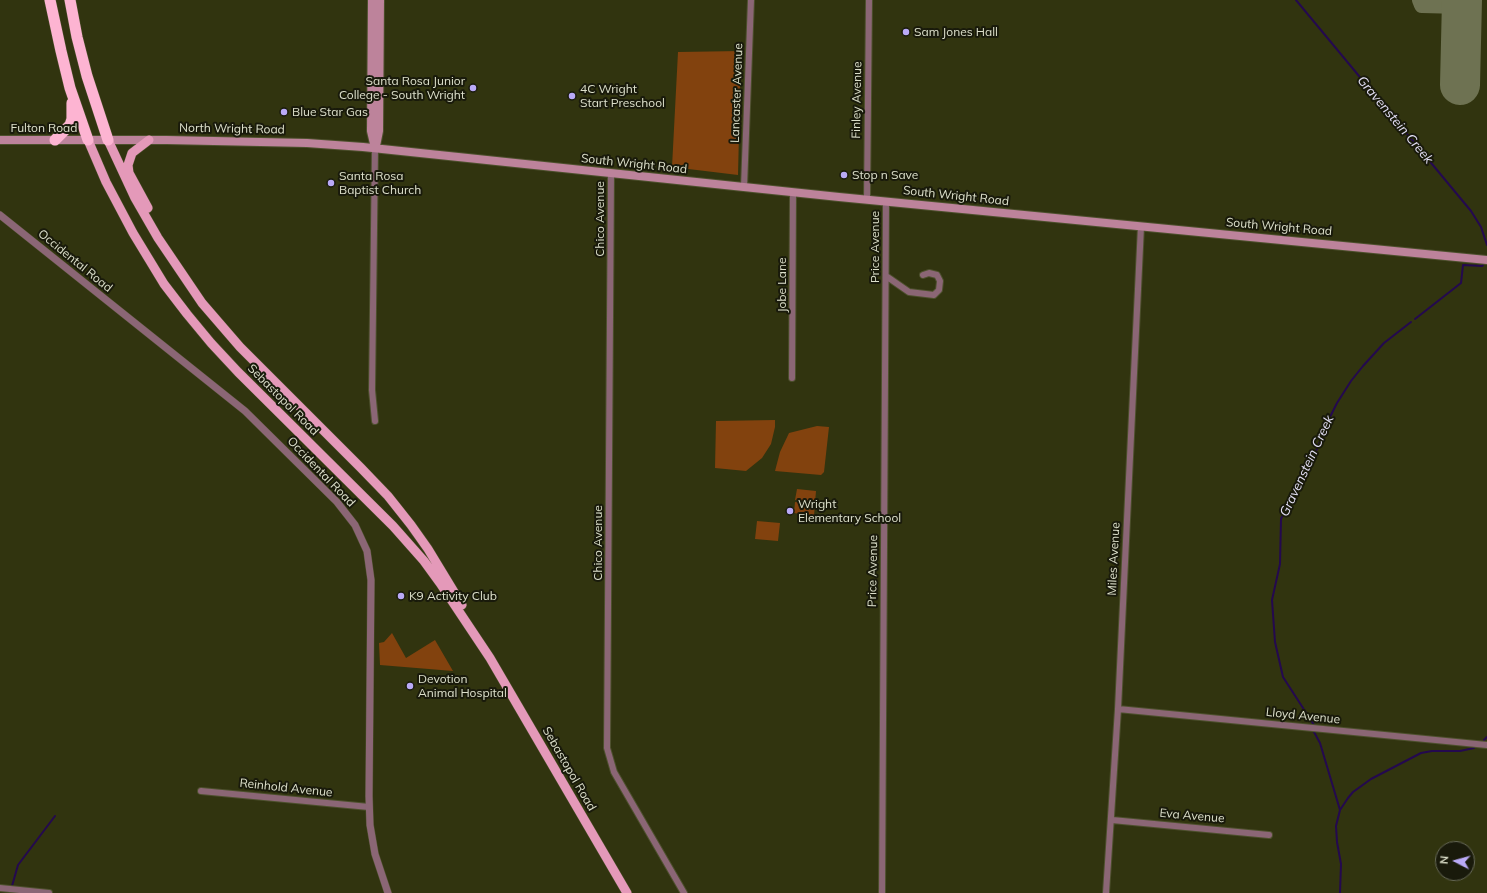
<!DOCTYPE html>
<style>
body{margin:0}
#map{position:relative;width:1487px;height:893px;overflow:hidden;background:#31340f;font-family:Mulish,sans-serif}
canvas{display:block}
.north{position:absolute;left:1435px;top:841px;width:40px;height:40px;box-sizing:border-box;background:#191a0b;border:1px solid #676958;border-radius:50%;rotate:276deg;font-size:11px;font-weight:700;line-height:16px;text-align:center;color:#dde0cb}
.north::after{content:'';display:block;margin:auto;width:14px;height:18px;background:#baaaf7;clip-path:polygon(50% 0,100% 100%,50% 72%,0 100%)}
</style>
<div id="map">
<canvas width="1487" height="893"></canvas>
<div class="north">N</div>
</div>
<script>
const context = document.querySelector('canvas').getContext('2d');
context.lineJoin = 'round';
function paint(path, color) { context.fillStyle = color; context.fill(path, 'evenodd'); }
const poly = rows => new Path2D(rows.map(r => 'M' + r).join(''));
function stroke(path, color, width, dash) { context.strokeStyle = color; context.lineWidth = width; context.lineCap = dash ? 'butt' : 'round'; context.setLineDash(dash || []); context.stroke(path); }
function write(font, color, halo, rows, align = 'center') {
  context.font = font + ' Mulish,sans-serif'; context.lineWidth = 4; context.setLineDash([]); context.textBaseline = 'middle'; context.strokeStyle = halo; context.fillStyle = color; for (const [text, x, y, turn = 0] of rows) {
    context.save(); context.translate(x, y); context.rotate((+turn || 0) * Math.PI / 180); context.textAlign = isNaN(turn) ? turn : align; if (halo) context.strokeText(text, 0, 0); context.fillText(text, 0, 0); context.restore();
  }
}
paint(poly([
 [741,51,738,175,672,167,678,52],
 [775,420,775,427,771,444,762,458,746,471,715,468,716,421],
 [817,426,829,427,824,472,821,475,775,471,780,452,789,433],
 [797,489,816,491,815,503,795,500],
 [795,502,815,504,814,516,794,513],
 [757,521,780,523,778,541,755,539],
 [392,633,406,658,435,640,453,671,380,665,379,643,384,642]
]), '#82420e');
stroke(poly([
 [1296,0,1471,211,1481,227,1487,245],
 [1415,319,1461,283,1463,265,1482,266,1483,265],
 [1314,725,1283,677,1275,642,1272,600,1280,564,1281,519,1294,492,1311,464,1328,421,1337,403,1351,381,1363,366,1384,343,1411,322],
 [1314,732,1320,743,1340,810,1336,826,1337,842,1341,864,1340,893],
 [1484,740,1487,737],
 [1340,810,1348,798,1353,792,1371,779,1421,753,1432,751,1460,751,1474,748],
 [12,886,18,865,55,816]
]), '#24094f', 2);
stroke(poly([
 [1420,0,1422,5,1461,6]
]), '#6e7252', 16);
stroke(poly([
 [1460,85,1462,0]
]), '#6e7252', 40);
const minor = poly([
 [611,174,607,748,614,772,684,893],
 [744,187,751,0],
 [867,199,869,0],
 [886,276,909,292,934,295,939,290,940,281,937,275,929,273,923,275],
 [792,378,793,192],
 [375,421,372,390,375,148],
 [1118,709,1487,745],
 [201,791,369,807],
 [1112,820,1269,835],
 [0,888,49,893],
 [882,893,886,201],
 [1106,893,1118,709,1141,226]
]);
const tertiary = poly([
 [0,215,245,411,337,502,355,525,367,551,371,580,369,796,370,825,375,854,388,893]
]);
const secondary = poly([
 [372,0,371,131,375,148],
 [0,140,167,140,307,143,363,147,839,197,1487,260],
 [376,146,379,131,380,0]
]);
const primary = poly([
 [88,140,106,182,133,233,164,284,187,314,211,343,238,372,393,526,424,561,440,583,490,658,627,893],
 [108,140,135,198,158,238,202,303,240,347,361,468,388,496,411,525,428,549,462,605],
 [148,208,129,173,128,165,132,153,149,140]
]);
const motorway = poly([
 [50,0,61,51,70,88,88,140],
 [70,0,77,37,87,76,108,140],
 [55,140,70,125,72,119,72,103]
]);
stroke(minor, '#4d502d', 8);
stroke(tertiary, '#4d502d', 8);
stroke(secondary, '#4d502d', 10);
stroke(primary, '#4d502d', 10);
stroke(motorway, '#4d502d', 12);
stroke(minor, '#8b6675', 6);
stroke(tertiary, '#8b6675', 7);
stroke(secondary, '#bd839b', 8);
stroke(primary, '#e499b9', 9);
stroke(motorway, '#fdb4d2', 11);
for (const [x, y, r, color] of [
 [906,32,4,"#baaaf7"],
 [473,88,4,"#baaaf7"],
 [572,96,4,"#baaaf7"],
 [284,112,4,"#baaaf7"],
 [844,175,4,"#baaaf7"],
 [331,183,4,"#baaaf7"],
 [790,511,4,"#baaaf7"],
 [401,596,4,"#baaaf7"],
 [410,686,4,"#baaaf7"]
]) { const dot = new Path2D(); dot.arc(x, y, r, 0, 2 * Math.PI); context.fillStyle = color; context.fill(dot); stroke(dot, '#191a0b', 1.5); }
write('12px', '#dde0cb', '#191a0b', [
 ["Sam Jones Hall",914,32],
 ["Santa Rosa Junior",465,81,"right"],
 ["College - South Wright",465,95,"right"],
 ["4C Wright",580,89],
 ["Start Preschool",580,103],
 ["Blue Star Gas",292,112],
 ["Stop n Save",852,175],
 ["Santa Rosa",339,176],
 ["Baptist Church",339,190],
 ["Wright",798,504],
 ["Elementary School",798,518],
 ["K9 Activity Club",409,596],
 ["Devotion",418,679],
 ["Animal Hospital",418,693]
], 'left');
write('12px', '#dde0cb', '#191a0b', [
 ["Lancaster Avenue",737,93,-88],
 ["Finley Avenue",857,100,-89],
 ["Fulton Road",44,128],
 ["North Wright Road",232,129,1],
 ["South Wright Road",634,164,6],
 ["South Wright Road",956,196,6],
 ["Chico Avenue",600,219,-90],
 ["South Wright Road",1279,227,5],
 ["Price Avenue",875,247,-90],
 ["Occidental Road",75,261,39],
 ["Jobe Lane",782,285,-90],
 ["Sebastopol Road",283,400,45],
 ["Occidental Road",321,472,46],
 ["Chico Avenue",598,543,-90],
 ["Miles Avenue",1114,559,-87],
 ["Price Avenue",873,571,-89],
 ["Lloyd Avenue",1303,716,6],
 ["Sebastopol Road",569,769,60],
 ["Reinhold Avenue",286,788,6],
 ["Eva Avenue",1192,816,5]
]);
write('italic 13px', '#e3dff5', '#191a0b', [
 ["Gravenstein Creek",1395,120,50],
 ["Gravenstein Creek",1307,466,-65]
]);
</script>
